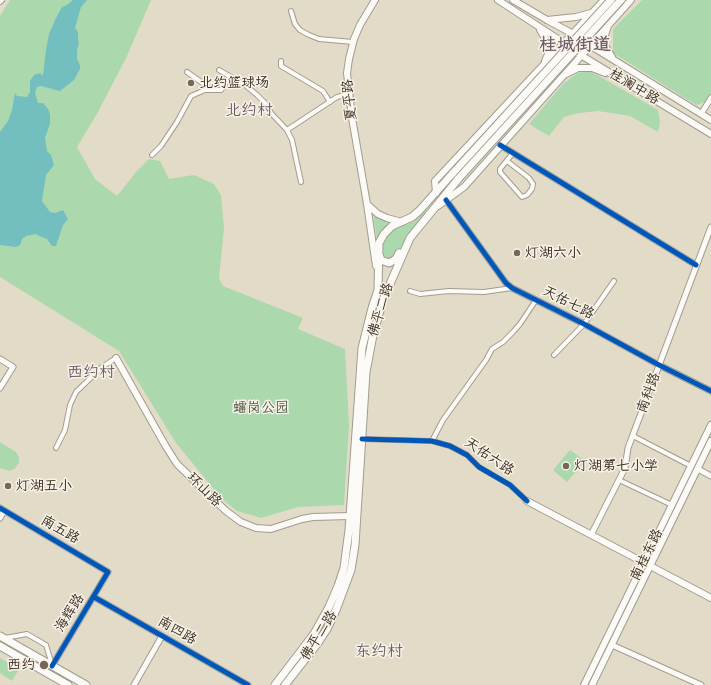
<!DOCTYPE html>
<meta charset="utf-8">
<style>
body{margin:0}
canvas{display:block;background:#e2dbc8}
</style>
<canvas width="711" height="685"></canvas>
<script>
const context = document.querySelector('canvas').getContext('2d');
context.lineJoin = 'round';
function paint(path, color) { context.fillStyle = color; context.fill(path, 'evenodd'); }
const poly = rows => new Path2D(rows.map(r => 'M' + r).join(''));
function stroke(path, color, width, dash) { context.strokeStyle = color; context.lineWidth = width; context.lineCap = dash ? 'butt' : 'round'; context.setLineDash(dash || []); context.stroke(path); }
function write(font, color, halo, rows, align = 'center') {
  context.font = font + ' Sriracha,"LXGW WenKai TC",sans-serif'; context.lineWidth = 3; context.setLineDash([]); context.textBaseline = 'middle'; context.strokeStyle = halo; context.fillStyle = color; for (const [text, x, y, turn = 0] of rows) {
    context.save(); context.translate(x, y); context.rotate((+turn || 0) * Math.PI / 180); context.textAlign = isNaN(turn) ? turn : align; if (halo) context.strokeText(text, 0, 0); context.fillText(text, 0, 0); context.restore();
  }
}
paint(poly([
 [10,0,151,0,127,56,98,112,77,147,95,179,117,196,136,172,149,159,160,161,169,179,194,175,214,184,221,195,224,228,219,278,223,286,303,318,298,329,345,349,349,425,344,505,298,507,261,518,237,511,222,499,176,443,119,351,0,277,0,16],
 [642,0,711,0,711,93,705,102,696,105,613,53,613,29],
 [585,70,597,75,658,110,660,122,658,132,630,116,598,111,579,113,564,117,549,136,529,124,563,84,576,74],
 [429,208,409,234,394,259,390,261,383,259,380,251,382,242,390,232,397,227,413,222],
 [373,212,395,222,377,241],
 [0,442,16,452,19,457,19,463,14,469,9,471,0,468],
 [570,450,585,461,567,482,553,470],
 [0,658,19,669,12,681,0,673]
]), '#acd8ae');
paint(poly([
 [73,0,87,0,81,7,75,28,78,32,78,40,79,43,77,50,77,59,80,65,80,69,74,80,60,91,41,86,37,87,35,93,38,103,43,103,48,109,50,114,50,124,45,138,47,151,51,155,54,165,46,175,42,201,50,212,55,213,63,210,68,219,63,225,56,246,52,246,47,239,35,234,26,236,22,239,20,245,16,247,0,245,0,132,8,121,12,110,15,93,17,96,27,97,30,92,30,81,34,75,41,73,41,75,43,75,46,50,49,34,55,20,62,7,67,5]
]), '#73bfc0');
const minor = poly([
 [291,11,295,24,300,30,309,35,319,39,353,42],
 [281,61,281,66,323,91,330,102],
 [219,70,245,85,257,95,265,103,271,113,287,130,292,140,301,182],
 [187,72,211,89],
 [287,130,337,97,349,94],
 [152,155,161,146,177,122,191,96,205,90,221,90,230,77],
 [507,161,529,178,533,184,532,189,527,195,522,197,500,172,500,169,513,153],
 [410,291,420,294,449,291,484,292,512,288],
 [554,355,584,324,614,281],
 [633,436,691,466],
 [362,439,432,441,450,446,467,455,479,467,510,485,527,501],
 [432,441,443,420,486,360,492,349,503,342,513,332,520,324,536,300],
 [56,448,65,430,70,405,76,392,102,367,116,358],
 [619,480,672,505],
 [5,638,27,634,46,645,52,665]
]);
const tertiary = poly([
 [701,114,711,98],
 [500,145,696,265],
 [446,200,506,283,512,288,584,324,659,365,711,391],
 [0,359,13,367,0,388],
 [698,469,711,476],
 [0,508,108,572,52,666],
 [0,518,4,511],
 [591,535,625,468,628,448,711,227],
 [94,597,248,685],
 [612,645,701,685],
 [134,685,162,636]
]);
const secondary = poly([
 [375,0,360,25,354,39,349,59,347,73,352,118,367,204,376,266,379,268],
 [498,0,567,45],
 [513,0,547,20,575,35],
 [0,1,1,0],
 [547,20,576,17,591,13],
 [608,26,604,38,605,46,612,57],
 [540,30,548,43,549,52,545,61],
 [588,44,711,120],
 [579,54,711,134],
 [566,74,578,68,592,68,605,73],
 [436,193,435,181,604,0],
 [367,204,378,214,387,218,402,222],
 [438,206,464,187,631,0],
 [116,358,165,445,177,464,226,511,241,522,256,528,271,529,302,519,313,517,349,516],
 [527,501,711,598],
 [584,685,711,425],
 [592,685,711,441]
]);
const primary = poly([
 [379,254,381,260,389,263,396,259,399,253],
 [275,685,314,634,329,607,338,586,344,568,349,530,362,348,372,308,378,290,379,243,384,234,392,226,412,217,419,211,453,173],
 [285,685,317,644,327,629,336,610,351,570,355,545,366,372,373,335,383,300,410,238,459,178]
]);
const trunk = poly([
 [0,636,86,685],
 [0,646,68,685]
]);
stroke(minor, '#a29c8f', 6);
stroke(tertiary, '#a29c8f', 7);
stroke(secondary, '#a29c8f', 8);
stroke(primary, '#a29c8f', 9);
stroke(trunk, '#a29c8f', 9);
stroke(minor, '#fbfaf7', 4);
stroke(tertiary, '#fbfaf7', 5);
stroke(secondary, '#fbfaf7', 6);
stroke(primary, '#fbfaf7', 7);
stroke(trunk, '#fbfaf7', 7);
const primaryBridge = poly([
 [453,173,611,0],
 [459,178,621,0]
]);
stroke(primaryBridge, '#a29c8f', 9, []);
stroke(primaryBridge, '#fbfaf7', 7);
stroke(poly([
 [500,145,696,265],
 [446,200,506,283,512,288,584,324,659,365,711,391],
 [362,439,432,441,450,446,467,455,479,467,510,485,527,501],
 [0,508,108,572,52,666],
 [94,597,248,685]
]), '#0057b8', 5);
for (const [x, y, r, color] of [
 [191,83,4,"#75685a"],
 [517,253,4,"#75685a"],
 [566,466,4,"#75685a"],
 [8,486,4,"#75685a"],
 [44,665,5,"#75685a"]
]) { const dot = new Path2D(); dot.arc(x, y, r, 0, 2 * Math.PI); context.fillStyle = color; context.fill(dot); stroke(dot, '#f7f3e8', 1.5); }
write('14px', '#3b2a1e', '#f7f3e8', [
 ["北约篮球场",199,83],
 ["灯湖六小",525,253],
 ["灯湖第七小学",574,466],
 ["灯湖五小",16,486],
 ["西约",35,665,"right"]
], 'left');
write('14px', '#3b2a1e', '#f7f3e8', [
 ["桂澜中路",634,87,31],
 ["夏平路",350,100,-96],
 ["天佑七路",568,303,27],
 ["佛平二路",381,310,-73],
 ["南科路",649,393,-70],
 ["天佑六路",489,457,34],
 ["环山路",204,490,44],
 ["南五路",60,530,30],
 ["南桂东路",647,555,-64],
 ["海辉路",70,613,-58],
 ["南四路",177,631,30],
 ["佛平二路",319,636,-58]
]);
write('14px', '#4c553d', '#f7f3e8', [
 ["𧒽岗公园",261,408]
]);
write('16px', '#6d5a64', '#f7f3e8', [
 ["北约村",249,111],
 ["西约村",91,373],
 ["东约村",379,652]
]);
write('bold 18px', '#6d5a64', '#f7f3e8', [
 ["桂城街道",575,45]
]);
</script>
